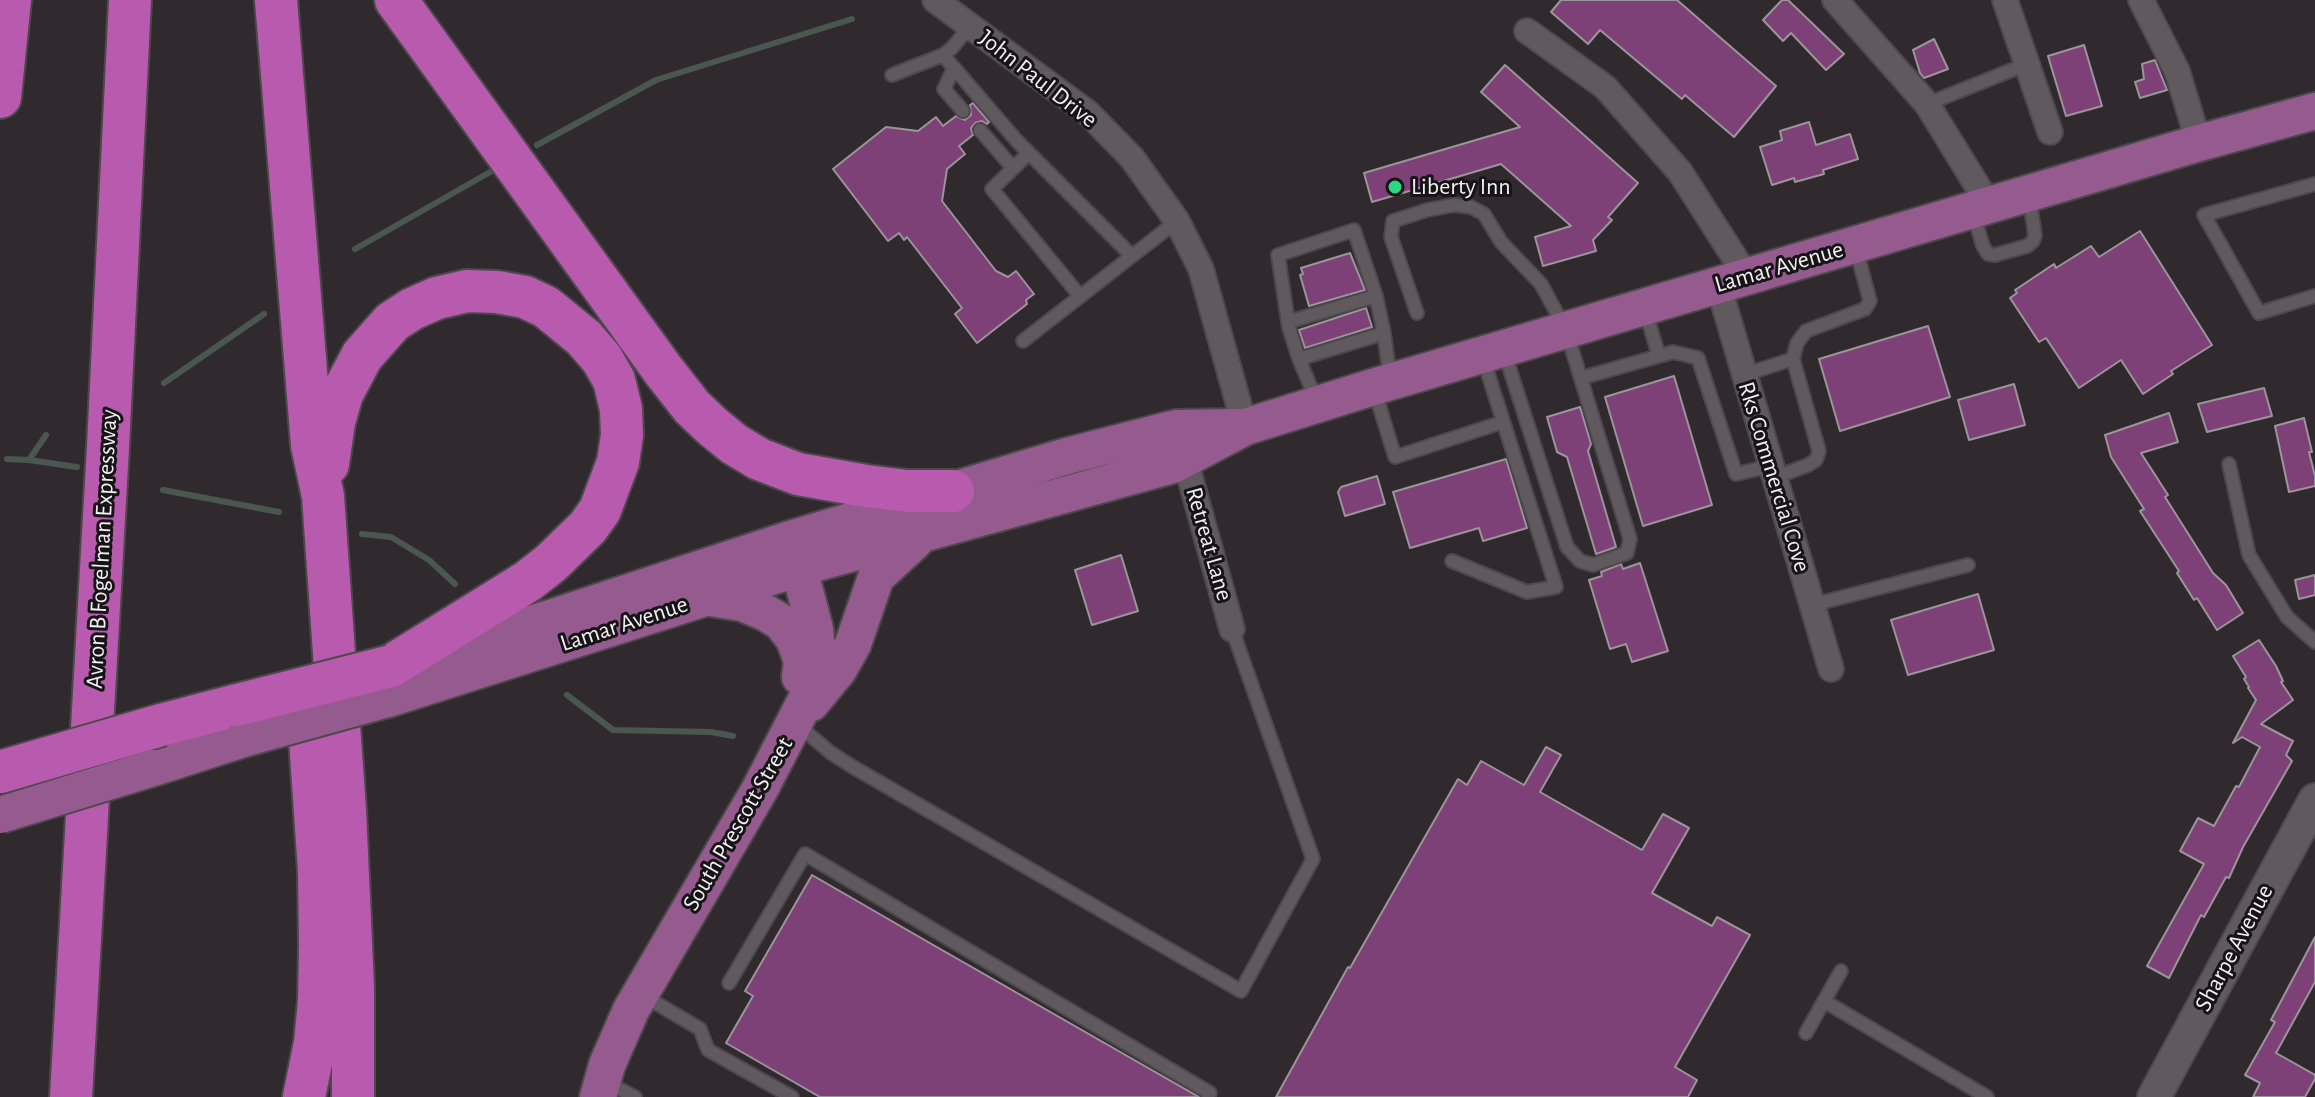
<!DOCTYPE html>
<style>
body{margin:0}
canvas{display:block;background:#302a2f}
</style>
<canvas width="2315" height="1097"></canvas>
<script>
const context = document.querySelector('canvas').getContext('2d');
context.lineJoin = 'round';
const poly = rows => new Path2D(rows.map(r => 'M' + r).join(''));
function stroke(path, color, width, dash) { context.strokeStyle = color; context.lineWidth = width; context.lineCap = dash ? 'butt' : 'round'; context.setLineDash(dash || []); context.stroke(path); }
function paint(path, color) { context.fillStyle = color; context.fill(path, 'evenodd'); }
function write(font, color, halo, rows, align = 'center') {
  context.font = font + ' "Alegreya Sans",sans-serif'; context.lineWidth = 6; context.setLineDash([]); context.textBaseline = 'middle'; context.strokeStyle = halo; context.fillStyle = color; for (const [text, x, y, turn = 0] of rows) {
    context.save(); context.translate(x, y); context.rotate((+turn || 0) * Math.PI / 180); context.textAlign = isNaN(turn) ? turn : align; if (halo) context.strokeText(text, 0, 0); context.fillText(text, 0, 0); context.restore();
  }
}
stroke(poly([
 [537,145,656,80,852,19],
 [355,249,499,167],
 [164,383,264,314],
 [7,459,29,460,46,435],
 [29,460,77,467],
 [163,490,279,512],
 [362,534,391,537,429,560,455,584],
 [567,695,613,730,711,732,733,736]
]), '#49574e', 6);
const building = poly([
 [1561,0,1677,0,1776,86,1734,137,1685,95,1682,99,1600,30,1588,44,1551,12,1561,0],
 [1782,0,1788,0,1844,54,1826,70,1791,33,1783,41,1763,20,1782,0],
 [1934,39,1948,69,1924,78,1920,73,1913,50,1934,39],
 [2084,45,2102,106,2066,116,2048,56,2084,45],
 [2155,60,2167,90,2140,98,2135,82,2144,79,2142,64,2155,60],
 [1505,65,1638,183,1608,217,1612,220,1593,240,1596,251,1543,266,1535,237,1571,226,1501,164,1372,202,1364,173,1520,127,1481,92,1505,65],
 [973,103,989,122,987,124,982,121,975,123,971,128,973,135,959,146,965,154,947,169,942,201,996,271,1008,277,1016,271,1034,294,1026,300,1027,304,977,343,955,314,962,308,907,237,904,240,899,233,888,241,833,169,886,127,918,131,936,117,943,126,956,116,965,120,971,115,970,105,973,103],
 [1809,122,1816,145,1850,134,1858,159,1823,170,1824,174,1795,182,1794,178,1772,185,1760,147,1782,140,1780,131,1809,122],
 [2140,231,2212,345,2171,371,2173,374,2143,394,2121,360,2079,388,2046,338,2039,342,2010,298,2017,293,2015,290,2054,264,2056,268,2091,246,2099,257,2140,231],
 [1350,253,1365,290,1309,306,1300,275,1303,274,1301,268,1350,253],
 [1366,308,1372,327,1305,348,1299,330,1366,308],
 [1928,326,1950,397,1840,431,1819,359,1928,326],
 [1674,376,1712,505,1643,526,1605,397,1674,376],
 [2014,384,2025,425,1969,440,1958,400,2014,384],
 [2264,388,2272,416,2207,432,2198,404,2264,388],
 [1580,407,1591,444,1588,451,1616,547,1596,554,1567,457,1557,452,1547,417,1580,407],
 [2169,413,2178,442,2141,453,2168,495,2165,497,2213,573,2226,585,2243,613,2217,630,2197,598,2194,600,2177,573,2179,571,2140,511,2144,509,2111,457,2105,435,2169,413],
 [2304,418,2312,452,2309,452,2315,476,2315,486,2289,492,2275,426,2304,418],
 [1506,459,1527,528,1483,541,1479,528,1410,548,1393,492,1506,459],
 [1377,476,1385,504,1345,516,1338,492,1341,487,1377,476],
 [1121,555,1138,611,1092,625,1075,570,1121,555],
 [1640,563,1668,651,1632,662,1626,644,1610,649,1589,580,1602,576,1601,572,1621,564,1623,569,1640,563],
 [2315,575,2315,595,2299,599,2295,580,2315,575],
 [1978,594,1994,650,1908,675,1891,620,1978,594],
 [2259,640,2276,666,2283,681,2281,682,2293,700,2261,724,2293,741,2286,755,2292,761,2243,847,2229,878,2226,877,2204,917,2201,915,2169,978,2147,966,2204,864,2180,851,2198,818,2214,826,2236,786,2239,787,2260,747,2242,737,2233,743,2256,700,2248,688,2249,687,2244,679,2246,677,2233,656,2259,640],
 [1546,747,1561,755,1540,792,1642,850,1663,814,1689,828,1652,893,1712,926,1717,917,1750,935,1675,1067,1697,1080,1688,1097,1276,1097,1348,967,1350,968,1458,779,1467,785,1481,761,1524,785,1546,747],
 [812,875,928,942,1199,1097,820,1097,726,1043,753,996,745,991,812,875],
 [2315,937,2315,982,2276,1053,2315,1075,2315,1079,2305,1097,2253,1097,2260,1083,2245,1075,2275,1022,2271,1020,2315,937]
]);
paint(building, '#7d4177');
stroke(building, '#9b9499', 2);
const lane = poly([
 [970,26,952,48,943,55,1017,141,1132,256,1177,221],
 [954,68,944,89,963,111],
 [892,75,943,55],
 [1927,104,2027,64],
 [980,130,1013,168],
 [1029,153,992,189,1080,296],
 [2315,184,2204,215,2259,313,2315,296],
 [1973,213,1983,246,1988,254,1995,255,2027,246,2033,241,2035,235,2029,196],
 [1645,310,1659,356],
 [1417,313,1391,237,1393,221,1427,210,1454,205,1471,207,1484,214,1501,242,1541,284,1566,330,1630,539,1627,553,1593,565,1580,561,1567,547,1504,351],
 [1288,322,1376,296],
 [1384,333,1390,378],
 [1023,341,1132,256],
 [1299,359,1289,328,1278,255,1354,230,1376,296,1384,333,1299,359,1317,402],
 [1743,375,1793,359],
 [1581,378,1673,352,1698,358,1736,474,1770,466],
 [1374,389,1395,457,1503,422],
 [2229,464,2249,555,2287,617,2315,642],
 [1774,478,1808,465,1816,460,1819,451,1793,359,1797,343,1806,331,1865,309,1870,301,1856,249],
 [1452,561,1527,592,1556,587,1483,358],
 [1812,605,1968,565],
 [798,725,831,753,853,767,1241,991,1313,859,1232,629],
 [1841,971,1824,1001,1987,1097],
 [729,983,805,854,1210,1093,1208,1097],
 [644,996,700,1029,708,1050,792,1097],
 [1806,1033,1824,1001],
 [606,1082,635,1097]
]);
const street = poly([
 [935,0,1088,113,1132,158,1177,221,1201,269,1245,427],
 [1835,0,1927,104,1989,205],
 [2005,0,2050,132],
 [2141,0,2177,71,2199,143],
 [1527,31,1605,87,1680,172,1747,277],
 [1718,284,1831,669],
 [1185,459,1232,629]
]);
const secondary = poly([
 [2154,1097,2315,800]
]);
const primary = poly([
 [710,598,742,603,766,613,781,622,794,639,802,661,800,677],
 [423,656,547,619,787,540,1067,456,1176,428,1238,427],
 [388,699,799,568,1173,465,1245,427,1373,387,2199,143,2315,111],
 [811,703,839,669,853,644,876,577,915,541],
 [153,768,243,739],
 [598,1097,607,1065,631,1010,760,789,809,694,816,669,817,651,815,629,799,568,789,546]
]);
const highway = poly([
 [276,0,312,445,323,496,345,810,353,987,353,1097],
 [396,0,663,370,692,407,712,426,734,444,759,459,798,474,866,486,907,491,953,491],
 [0,97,10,0],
 [328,464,334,422,342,394,362,356,392,322,412,309,437,298,467,291,497,292,525,297,546,307,584,338,602,359,614,380,621,409,622,435,618,462,600,510,588,527,551,563,528,581,391,666],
 [161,725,237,705],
 [71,1097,108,447,130,0],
 [304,1097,315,1043,319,1001,320,945,319,871,309,724]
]);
stroke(lane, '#4d484c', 16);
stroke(street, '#4d484c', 28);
stroke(secondary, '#4d484c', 36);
stroke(primary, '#4d484c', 40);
stroke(highway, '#4d484c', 46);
stroke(lane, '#605a5f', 12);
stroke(street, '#605a5f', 24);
stroke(secondary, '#605a5f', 32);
stroke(primary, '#955b8f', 36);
stroke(highway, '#b85baf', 42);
const primaryBridge = poly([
 [243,739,388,699],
 [0,815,153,768]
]);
const highwayBridge = poly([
 [237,705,391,666],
 [0,772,161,725]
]);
stroke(primaryBridge, '#4d484c', 40, []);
stroke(highwayBridge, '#4d484c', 46, []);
stroke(primaryBridge, '#955b8f', 36);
stroke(highwayBridge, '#b85baf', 42);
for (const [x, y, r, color] of [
 [1395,187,8,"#2ad884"]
]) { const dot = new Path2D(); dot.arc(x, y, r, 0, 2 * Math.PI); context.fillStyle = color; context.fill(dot); stroke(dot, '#161416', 3); }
write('24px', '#f3eff2', '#161416', [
 ["John Paul Drive",1038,79,38],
 ["Lamar Avenue",1779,267,-16],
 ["Rks Commercial Cove",1774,477,73],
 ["Retreat Lane",1209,544,74],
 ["Avron B Fogelman Expressway",102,549,-87],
 ["Lamar Avenue",624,624,-18],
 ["South Prescott Street",738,824,-60],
 ["Sharpe Avenue",2234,948,-62]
]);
write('24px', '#f3eff2', '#161416', [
 ["Liberty Inn",1411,187]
], 'left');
</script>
